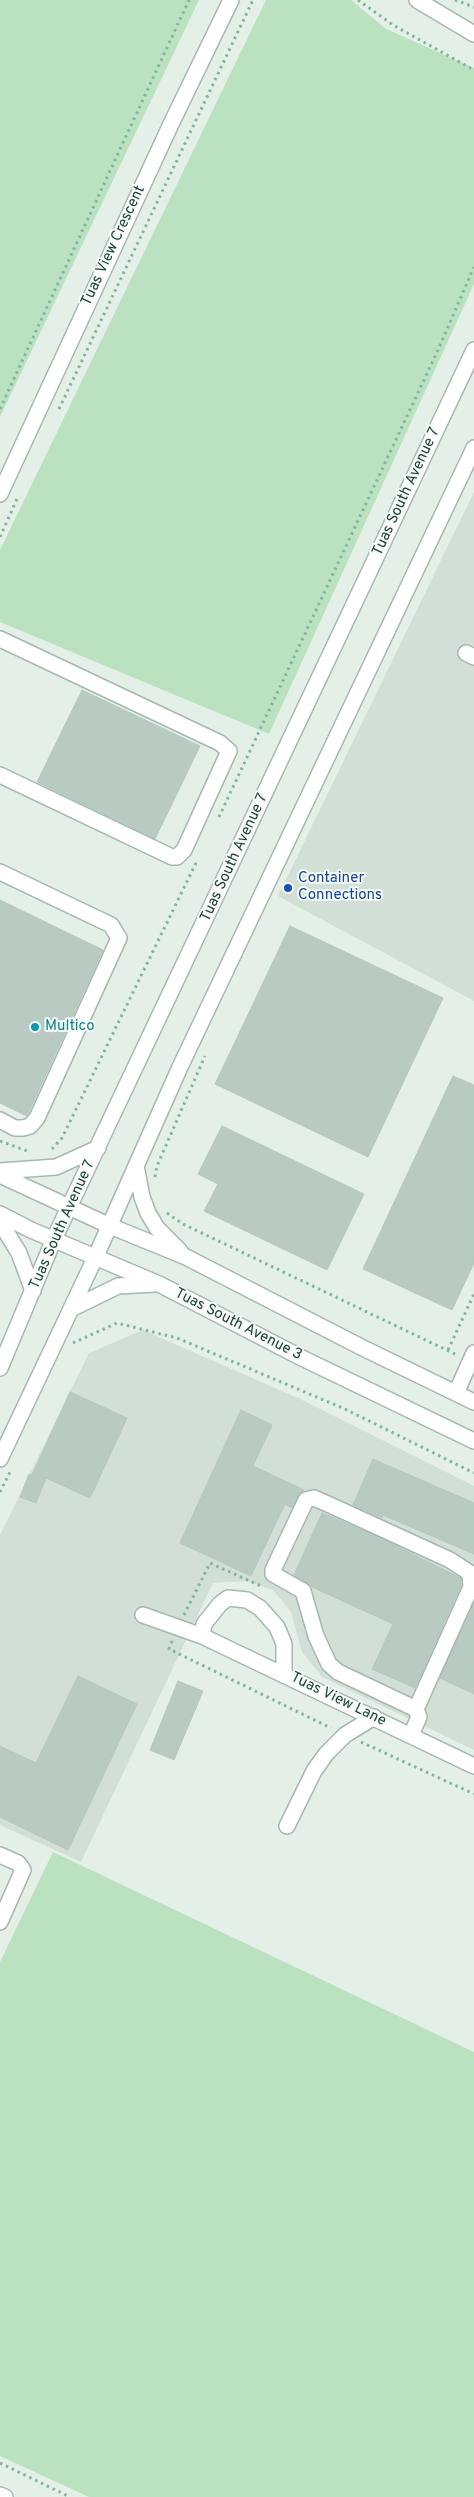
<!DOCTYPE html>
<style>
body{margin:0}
canvas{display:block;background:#e4efe8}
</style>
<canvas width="474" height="2497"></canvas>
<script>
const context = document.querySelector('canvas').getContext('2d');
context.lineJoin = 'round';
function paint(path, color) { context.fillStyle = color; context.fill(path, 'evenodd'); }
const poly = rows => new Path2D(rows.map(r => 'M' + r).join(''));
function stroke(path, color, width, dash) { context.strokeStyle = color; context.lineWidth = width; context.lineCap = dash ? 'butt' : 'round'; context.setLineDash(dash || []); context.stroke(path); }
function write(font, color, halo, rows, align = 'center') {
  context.font = font + ' Overpass,sans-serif'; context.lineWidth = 4; context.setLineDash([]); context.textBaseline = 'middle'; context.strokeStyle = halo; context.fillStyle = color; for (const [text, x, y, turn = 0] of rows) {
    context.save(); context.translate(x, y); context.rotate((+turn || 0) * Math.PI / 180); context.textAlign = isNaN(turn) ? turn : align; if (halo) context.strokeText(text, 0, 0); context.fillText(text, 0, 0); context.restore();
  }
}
paint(poly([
 [474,492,474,1001,278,896],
 [143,1330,300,1399,474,1486,474,1750,322,1677,302,1652,291,1612,273,1590,246,1581,213,1583,81,1862,0,1825,0,1535,89,1353]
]), '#d1dfd7');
paint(poly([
 [0,0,199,0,0,417],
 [266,0,351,0,386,29,474,68,474,284,269,734,0,622,0,550],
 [53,1852,474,2052,474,2497,89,2497,0,2456,0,1962]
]), '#bae2c0');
const building = poly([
 [82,690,200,746,155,839,37,782,82,690],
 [0,900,103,950,27,1116,0,1103,0,900],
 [290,926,443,998,368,1157,215,1084,290,926],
 [453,1076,474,1085,474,1263,452,1310,363,1269,453,1076],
 [222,1126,364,1194,327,1270,204,1211,218,1184,198,1174,222,1126],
 [70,1392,127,1418,90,1498,46,1478,36,1503,20,1497,29,1474,32,1475,70,1392],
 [241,1410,272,1425,253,1466,304,1490,298,1496,292,1508,285,1504,251,1576,180,1543,241,1410],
 [373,1459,474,1503,474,1554,383,1515,382,1518,353,1505,373,1459],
 [322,1513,374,1535,461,1578,461,1585,415,1688,372,1669,393,1624,310,1586,294,1575,322,1513],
 [474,1603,474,1694,440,1678,474,1603],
 [78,1676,137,1704,68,1850,0,1817,0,1746,36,1763,78,1676],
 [178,1681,203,1691,174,1760,150,1750,178,1681]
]);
paint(building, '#b8cac1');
stroke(building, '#b5c9be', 1);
const minor = poly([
 [417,0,474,34],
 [0,494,171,124,231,0],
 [0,639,220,743,229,751,184,850,177,857,172,857,0,775],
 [466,653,474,657],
 [0,872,111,925,119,938,37,1118,30,1126,23,1128,15,1128,0,1120],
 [136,1166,142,1197,148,1213,157,1228,180,1251],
 [0,1171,56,1167,98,1148],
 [0,1175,110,1226,186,1257,361,1347,474,1402],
 [0,1214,31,1230,159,1284,302,1358,474,1441],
 [0,1222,19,1253,33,1291],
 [71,1309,118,1286,155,1284],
 [0,1368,54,1239,474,350],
 [456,1393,474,1353],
 [0,1459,96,1256,180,1067,474,448],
 [143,1615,202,1636,474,1766],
 [202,1636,204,1624,220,1604,228,1598,247,1600,260,1608,277,1627,284,1644,284,1674],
 [411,1735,419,1717,416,1709,338,1672,329,1664,316,1636,303,1591,273,1574,273,1570,306,1500,314,1498,330,1505,450,1560,470,1573,471,1587,416,1709],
 [287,1826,314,1771,326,1754,345,1735,374,1717],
 [0,1855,18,1863,23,1870,0,1922],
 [0,2495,5,2497]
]);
stroke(minor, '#a6b8af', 18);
stroke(poly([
 [358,0,393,25,474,70],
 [455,0,474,7],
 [0,409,189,0],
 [59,409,253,0],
 [0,537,17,499],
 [219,817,438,350,474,267],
 [0,1141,30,1152],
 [52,1149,62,1138,197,861],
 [155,1177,157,1166,205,1056],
 [167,1213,183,1224,457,1355],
 [73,1343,117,1323,177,1338,345,1409,474,1473],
 [448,1350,474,1294],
 [0,1492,10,1472],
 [184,1615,210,1563,263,1587],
 [172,1641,169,1649,331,1728],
 [361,1742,474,1794],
 [0,2463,70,2497]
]), '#81b69f', 3, [2.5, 4]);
stroke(minor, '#fff', 15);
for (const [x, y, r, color] of [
 [288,888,5,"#1a4fb4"],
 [35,1027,5,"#0f9aa8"]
]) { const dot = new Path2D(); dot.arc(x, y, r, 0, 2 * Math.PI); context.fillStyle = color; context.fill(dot); stroke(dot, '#f5fbf7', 2); }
write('15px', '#214335', '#f5fbf7', [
 ["Tuas View Crescent",114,246,-65],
 ["Tuas South Avenue 7",407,492,-65],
 ["Tuas South Avenue 7",235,858,-65],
 ["Tuas South Avenue 7",63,1225,-66],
 ["Tuas South Avenue 3",238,1325,27],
 ["Tuas View Lane",338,1700,26]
]);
write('15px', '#164399', '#f5fbf7', [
 ["Container",298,879],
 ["Connections",298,896]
], 'left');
write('15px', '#0d838f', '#f5fbf7', [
 ["Multico",45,1027]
], 'left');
</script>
